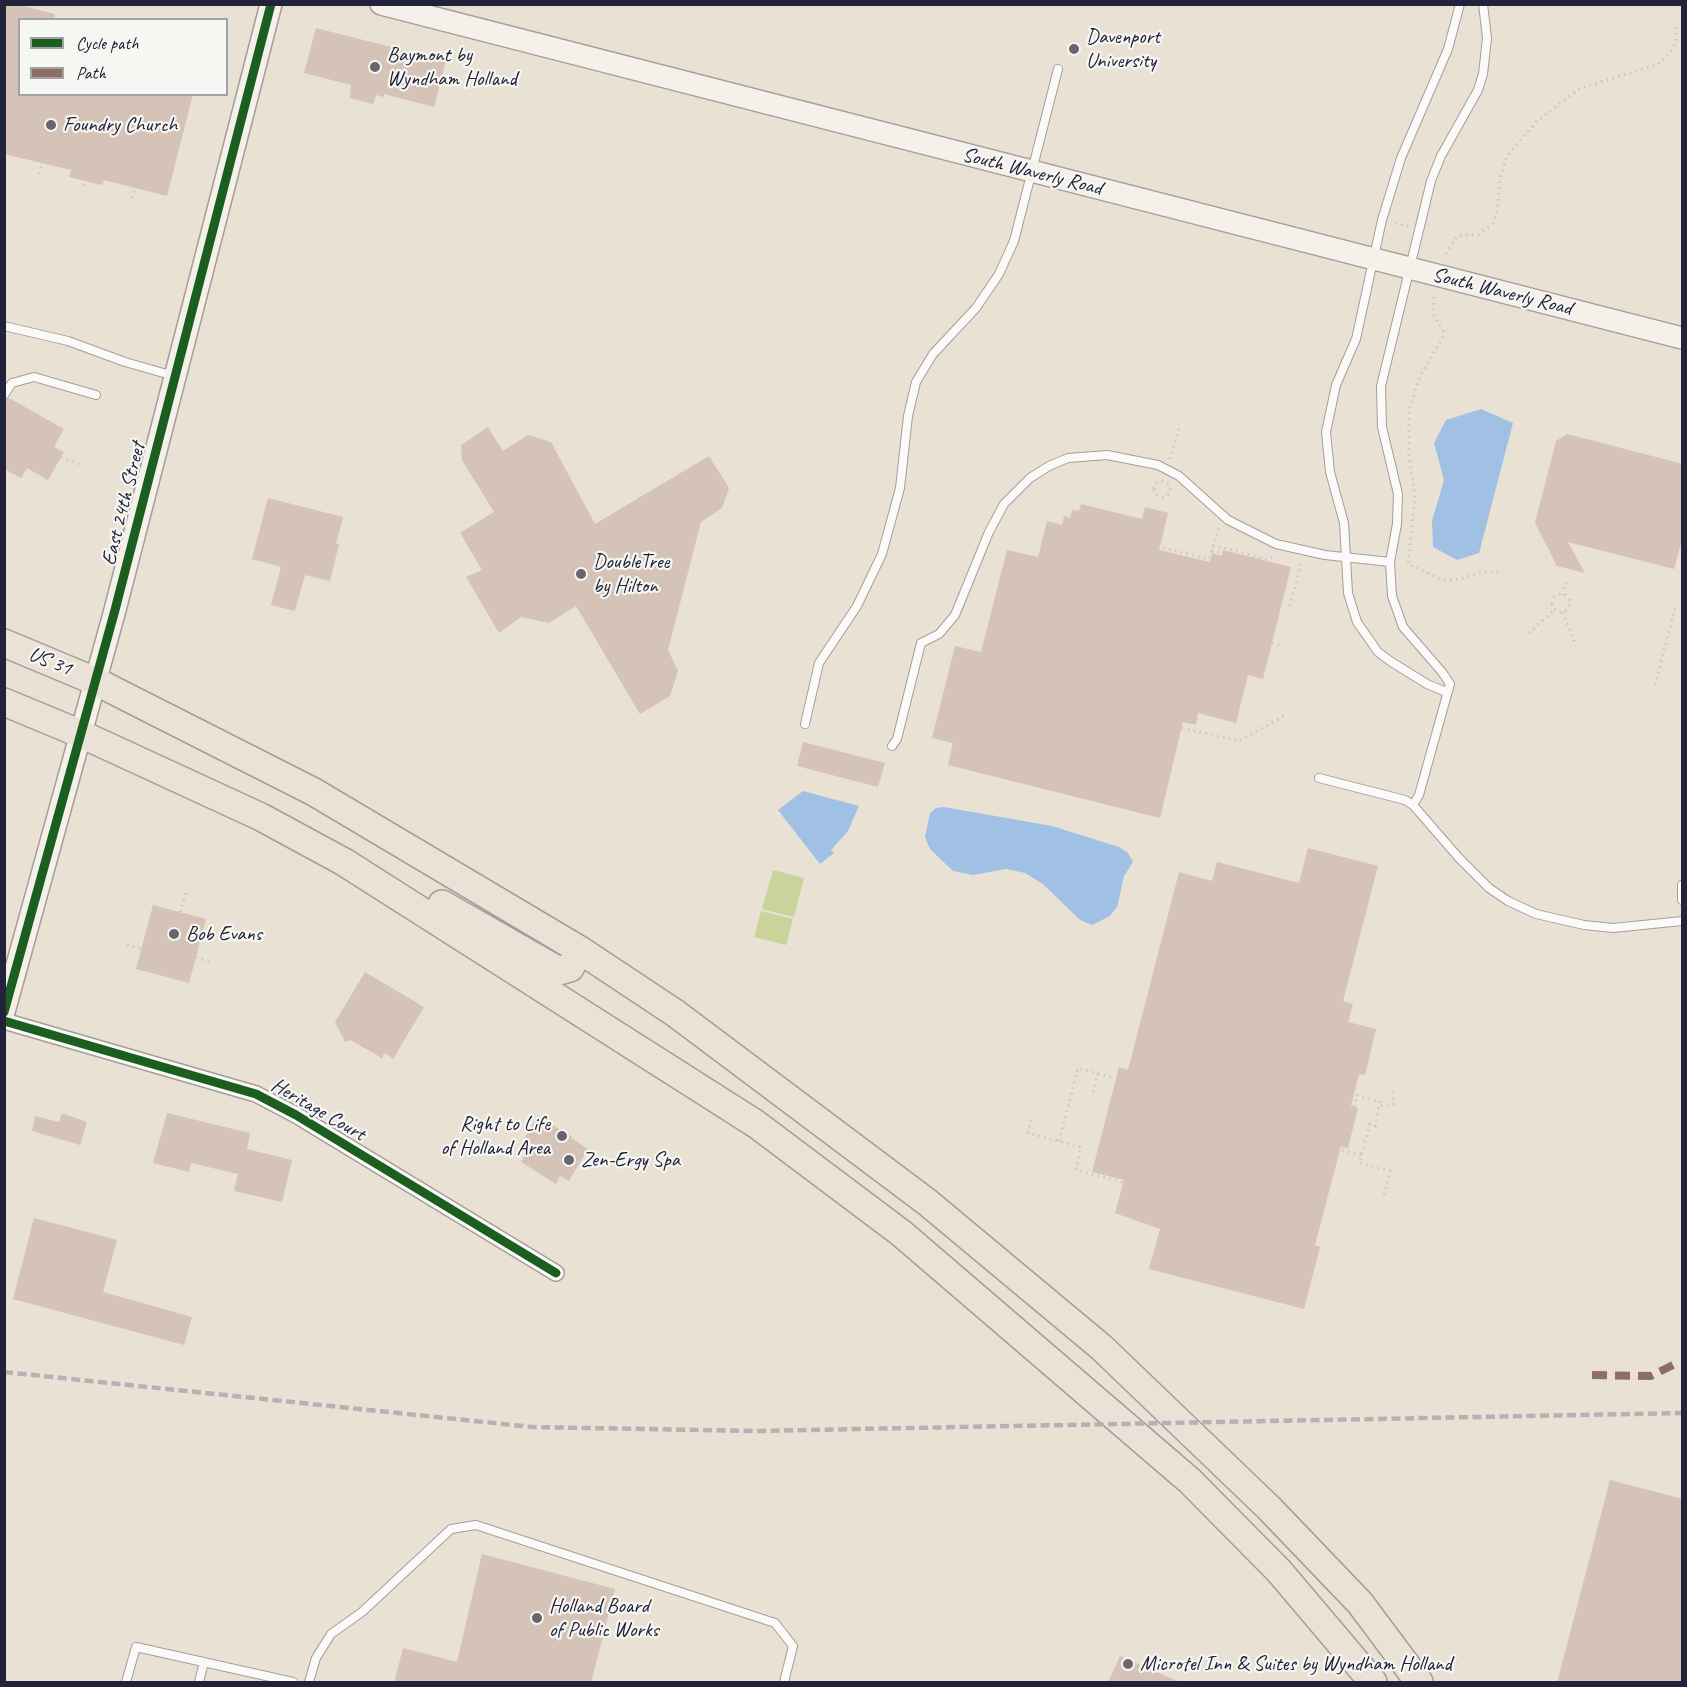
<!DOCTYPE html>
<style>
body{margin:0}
#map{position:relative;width:1687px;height:1687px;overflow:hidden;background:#e9e1d3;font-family:Caveat,sans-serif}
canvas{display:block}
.frame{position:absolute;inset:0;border:6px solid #22223b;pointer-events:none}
.legend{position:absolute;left:18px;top:18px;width:210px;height:78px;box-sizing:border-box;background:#f6f6f2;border:2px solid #a1a1a9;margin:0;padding:8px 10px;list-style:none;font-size:18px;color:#22223b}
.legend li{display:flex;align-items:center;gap:12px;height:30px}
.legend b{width:30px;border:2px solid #a1a1a9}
</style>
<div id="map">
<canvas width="1687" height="1687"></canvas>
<div class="frame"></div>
<ul class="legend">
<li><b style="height:8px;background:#1b5e20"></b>Cycle path</li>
<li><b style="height:8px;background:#8d6e63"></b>Path</li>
</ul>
</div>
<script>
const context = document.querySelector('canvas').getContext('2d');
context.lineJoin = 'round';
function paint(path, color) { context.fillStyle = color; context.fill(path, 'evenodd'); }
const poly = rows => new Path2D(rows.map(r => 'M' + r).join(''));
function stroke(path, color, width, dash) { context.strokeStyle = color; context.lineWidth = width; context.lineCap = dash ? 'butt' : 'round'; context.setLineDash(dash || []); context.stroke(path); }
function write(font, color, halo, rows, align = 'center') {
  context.font = font + ' Caveat,sans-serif'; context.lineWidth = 4.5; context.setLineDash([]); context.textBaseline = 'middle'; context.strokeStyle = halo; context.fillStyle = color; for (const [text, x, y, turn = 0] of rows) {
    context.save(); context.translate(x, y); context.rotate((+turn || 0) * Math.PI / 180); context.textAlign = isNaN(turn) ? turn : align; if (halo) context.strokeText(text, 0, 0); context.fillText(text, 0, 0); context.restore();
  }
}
paint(poly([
 [773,870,804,878,794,917,762,909],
 [761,911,793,919,786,945,754,937]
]), '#c9d39a');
paint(poly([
 [1481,409,1513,423,1479,553,1457,560,1433,547,1432,521,1444,480,1434,443,1446,420],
 [803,791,859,806,848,831,831,850,834,853,820,864,778,810],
 [944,807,1052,826,1119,847,1128,853,1133,862,1124,876,1117,907,1110,916,1092,925,1080,920,1043,884,1025,873,1006,869,973,875,953,871,930,849,925,837,930,813,936,808]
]), '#a0c0e4');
paint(poly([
 [4,4,16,4,55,14,54,20,20,20,20,94,193,94,167,196,104,180,102,185,69,177,71,170,4,154],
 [316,28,446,61,434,107,384,94,384,97,376,95,373,104,350,98,351,85,304,73],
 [9,398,64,429,54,447,64,452,48,480,27,468,21,478,4,469,4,401],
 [488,427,503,451,528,435,551,442,595,524,709,456,729,488,722,508,701,522,668,650,678,671,670,696,640,714,576,606,549,623,521,617,499,633,466,577,482,570,460,533,494,512,462,460,461,445],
 [1567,434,1683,464,1683,536,1674,569,1568,542,1585,573,1557,566,1535,523,1556,441],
 [268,498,343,517,336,544,339,544,330,581,305,575,295,611,271,605,281,567,252,559],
 [1081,504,1142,519,1145,507,1168,513,1159,550,1210,562,1212,553,1222,556,1223,550,1291,567,1263,679,1248,675,1236,723,1198,713,1196,725,1183,722,1160,818,948,765,953,743,932,738,955,646,981,652,1007,550,1038,557,1047,521,1062,525,1064,516,1070,518,1072,510,1079,511],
 [803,742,885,763,878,787,797,766],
 [1308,848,1378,866,1343,1001,1353,1004,1348,1022,1376,1029,1365,1075,1359,1074,1351,1106,1358,1108,1348,1148,1341,1146,1315,1245,1320,1247,1304,1309,1149,1269,1160,1229,1115,1213,1124,1180,1092,1172,1119,1067,1128,1070,1179,872,1212,881,1217,862,1299,883],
 [153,905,206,919,189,983,136,969],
 [365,972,424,1007,393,1059,385,1053,382,1058,350,1040,345,1042,335,1022],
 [62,1113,87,1122,80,1145,32,1131,35,1116,59,1122],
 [167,1113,250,1133,247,1149,292,1160,282,1202,234,1191,238,1174,191,1163,189,1172,153,1163],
 [537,1117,572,1136,571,1138,588,1149,569,1181,560,1176,556,1184,521,1162,526,1154,518,1149],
 [34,1218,117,1240,103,1292,192,1317,184,1345,13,1299],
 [1610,1480,1683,1499,1683,1683,1557,1683],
 [482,1554,615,1589,591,1683,394,1683,403,1648,457,1662],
 [1120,1656,1182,1683,1108,1683]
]), '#d4c3b6');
const lane = poly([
 [4,326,68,341,125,362,174,376],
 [4,395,12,383,34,377,96,395],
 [1446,692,1427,684,1390,661,1378,652,1357,622,1348,593,1344,523,1330,472,1326,432,1336,385,1356,339,1382,220,1401,158,1448,49,1460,4],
 [805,724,819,663,857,606,882,554,900,488,908,416,916,382,933,354,976,308,999,274,1014,241,1058,69],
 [892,746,897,739,921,643,939,634,955,615,989,532,1004,504,1030,478,1049,466,1068,458,1107,455,1158,465,1179,476,1228,520,1276,544,1325,555,1390,562],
 [1319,778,1405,800,1413,805,1459,858,1489,888,1508,901,1536,914,1584,925,1613,928,1682,921],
 [1413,805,1419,795,1450,684,1442,672,1403,627,1392,596,1390,562,1397,524,1398,494,1382,427,1381,386,1431,181,1441,156,1478,90,1483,74,1487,38,1483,4],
 [1682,885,1682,900],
 [126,1682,136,1647,293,1682],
 [199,1682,204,1662],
 [309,1682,316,1658,331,1634,362,1612,451,1529,476,1525,775,1623,793,1646,784,1682]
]);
const street = poly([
 [4,1021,256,1094,296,1115,556,1273]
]);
const secondary = poly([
 [381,4,1682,338],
 [4,1012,115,610,271,4]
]);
const highway = poly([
 [4,643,95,681,314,792,580,950,675,1013,927,1202,1101,1347,1269,1508,1360,1603,1419,1682],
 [4,702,81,734,261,817,344,862,756,1124,901,1233,1190,1481,1279,1571,1373,1682],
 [442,904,559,971,570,968,580,950]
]);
stroke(lane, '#a39e9a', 10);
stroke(street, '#a39e9a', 18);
stroke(secondary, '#a39e9a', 24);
stroke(highway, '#a39e9a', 30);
stroke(poly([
 [39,174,42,163],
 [84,186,85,181],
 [132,198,135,188],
 [1395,223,1408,226],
 [1446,254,1457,236,1479,234,1493,223,1497,211,1500,180,1507,156,1536,122,1580,88,1657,65,1670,53,1675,44,1677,35,1675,27],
 [1434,297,1433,314,1443,331,1443,337,1420,376,1409,410,1409,456,1415,495,1408,564,1443,580,1458,579,1489,571,1503,573],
 [61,457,79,464],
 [1170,459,1179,428],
 '1154 489a8 8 0 1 1 16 0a8 8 0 1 1-16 0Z',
 [1213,545,1266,559,1274,557],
 [1163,548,1209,559,1219,527],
 [1212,550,1222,553],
 '1552 603a9 9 0 1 1 18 0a9 9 0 1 1-18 0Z',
 [1563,595,1566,582],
 [1290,606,1301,564],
 [1563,612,1576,646],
 [1529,633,1554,610],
 [1272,643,1280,645],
 [1655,685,1675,608],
 [1182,728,1239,741,1284,716],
 [180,912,186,893],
 [127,945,141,949],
 [196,957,209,961],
 [1093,1092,1098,1073],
 [1381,1106,1394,1104,1393,1090],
 [1354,1107,1357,1095,1380,1102,1375,1126,1370,1124,1359,1163,1390,1171,1384,1195],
 [1031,1120,1028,1133,1081,1147,1076,1170,1132,1185],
 [1059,1141,1078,1068,1114,1078],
 [1342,1150,1361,1155]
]), '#cac8c6', 3, [1.5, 4.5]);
stroke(lane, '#fcfaf8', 8);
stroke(street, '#fcfaf8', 15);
stroke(secondary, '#f5f0ea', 21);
stroke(highway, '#eae2d6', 27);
stroke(poly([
 [4,1372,532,1427,755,1431,1682,1413]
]), '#b3b2b4', 4.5, [9, 4.5]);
stroke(poly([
 [1592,1375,1651,1376,1673,1365]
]), '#8d6e63', 8, [15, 8]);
stroke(poly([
 [4,1012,115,610,271,4],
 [4,1021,256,1094,296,1115,556,1273]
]), '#1b5e20', 9);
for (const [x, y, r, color] of [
 [1074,49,6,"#686570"],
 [375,67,6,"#686570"],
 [51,125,6,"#686570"],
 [581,574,6,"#686570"],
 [174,934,6,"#686570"],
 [562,1136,6,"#686570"],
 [569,1160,6,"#686570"],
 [537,1618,6,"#686570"],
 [1128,1664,6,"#686570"]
]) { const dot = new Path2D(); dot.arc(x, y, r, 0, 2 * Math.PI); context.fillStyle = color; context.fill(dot); stroke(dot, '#f6f6f2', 2); }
write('21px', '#22223b', '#f6f6f2', [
 ["Davenport",1086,37],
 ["University",1086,61],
 ["Baymont by",387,55],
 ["Wyndham Holland",387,79],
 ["Foundry Church",63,125],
 ["DoubleTree",593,562],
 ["by Hilton",593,586],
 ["Bob Evans",186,934],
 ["Right to Life",550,1124,"right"],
 ["of Holland Area",550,1148,"right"],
 ["Zen-Ergy Spa",581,1160],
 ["Holland Board",549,1606],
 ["of Public Works",549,1630],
 ["Microtel Inn & Suites by Wyndham Holland",1140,1664]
], 'left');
write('21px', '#22223b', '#f6f6f2', [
 ["South Waverly Road",1032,172,14],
 ["South Waverly Road",1502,292,14],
 ["East 24th Street",124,504,-76],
 ["US 31",50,662,22],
 ["Heritage Court",318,1110,30]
]);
</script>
